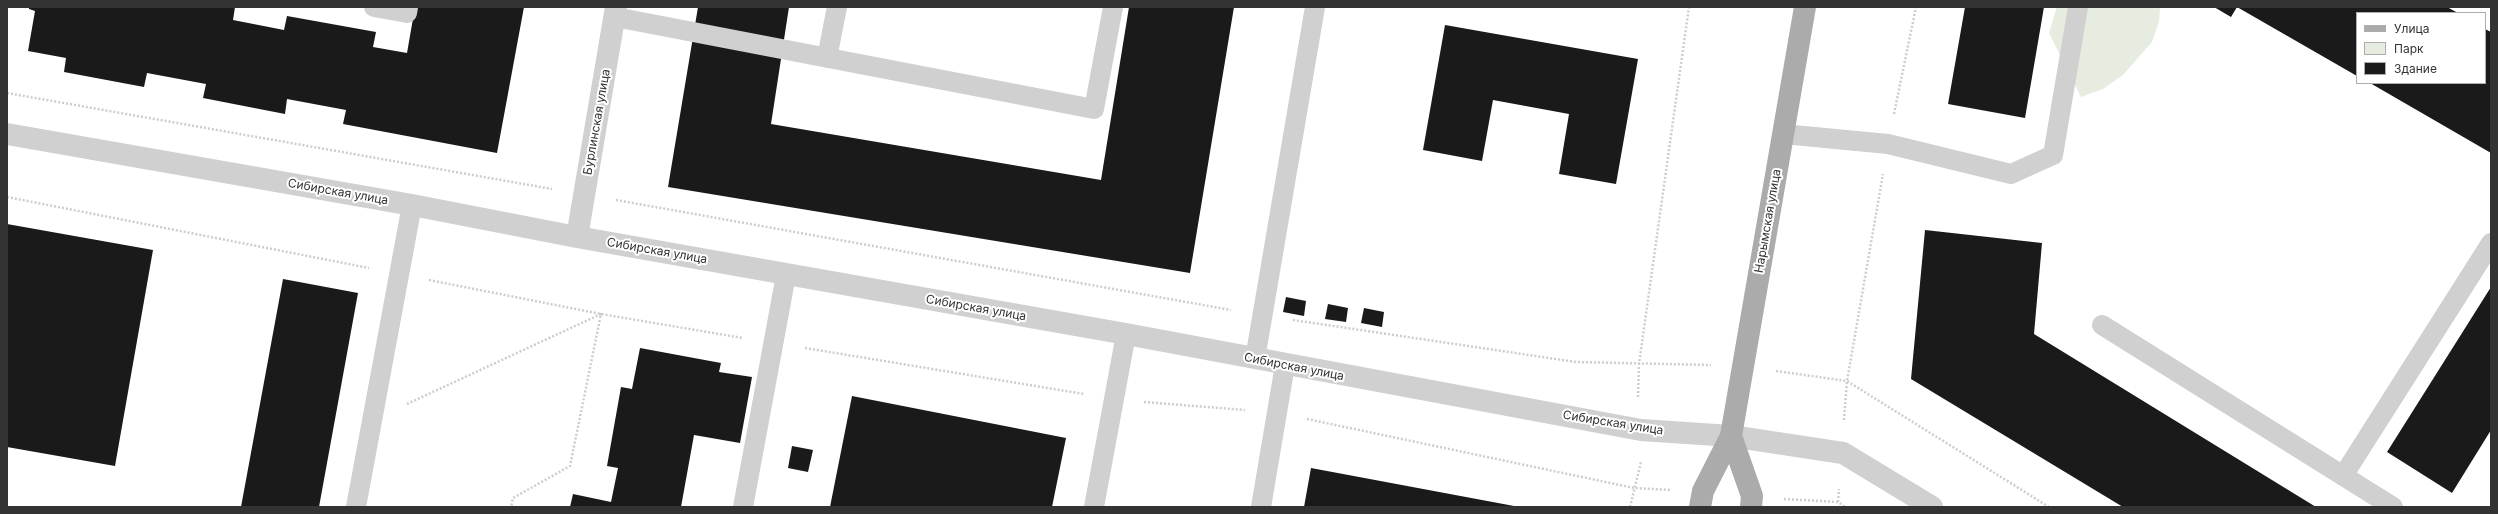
<!DOCTYPE html>
<meta charset="utf-8">
<style>
body{margin:0}
#map{position:relative;width:2498px;height:514px;overflow:hidden;background:#fff;font-family:Inter,sans-serif}
canvas{display:block}
.frame{position:absolute;inset:0;border:8px solid #333;pointer-events:none}
.legend{position:absolute;left:2356px;top:12px;width:130px;height:72px;box-sizing:border-box;background:#fff;border:1px solid #adadad;margin:0;padding:5px 7px;list-style:none;font-size:12px;color:#333}
.legend li{display:flex;align-items:center;gap:8px;height:20px}
.legend b{width:20px;border:1px solid #adadad}
</style>
<div id="map">
<canvas width="2498" height="514"></canvas>
<div class="frame"></div>
<ul class="legend">
<li><b style="height:5px;background:#ababab"></b>Улица</li>
<li><b style="height:11px;background:#e6ecdf"></b>Парк</li>
<li><b style="height:11px;background:#1a1a1a"></b>Здание</li>
</ul>
</div>
<script>
const context = document.querySelector('canvas').getContext('2d');
context.lineJoin = 'round';
function paint(path, color) { context.fillStyle = color; context.fill(path, 'evenodd'); }
const poly = rows => new Path2D(rows.map(r => 'M' + r).join(''));
function stroke(path, color, width, dash) { context.strokeStyle = color; context.lineWidth = width; context.lineCap = dash ? 'butt' : 'round'; context.setLineDash(dash || []); context.stroke(path); }
function write(font, color, halo, rows, align = 'center') {
  context.font = font + ' Inter,sans-serif'; context.lineWidth = 4; context.setLineDash([]); context.textBaseline = 'middle'; context.strokeStyle = halo; context.fillStyle = color; for (const [text, x, y, turn = 0] of rows) {
    context.save(); context.translate(x, y); context.rotate((+turn || 0) * Math.PI / 180); context.textAlign = isNaN(turn) ? turn : align; if (halo) context.strokeText(text, 0, 0); context.fillText(text, 0, 0); context.restore();
  }
}
paint(poly([
 [2057,7,2160,7,2159,22,2152,42,2123,75,2103,89,2081,97,2049,33]
]), '#e6ecdf');
paint(poly([
 [29,7,235,7,233,20,284,30,287,16,376,32,373,47,407,53,415,7,524,7,497,153,343,124,346,110,287,99,285,114,203,98,206,84,147,73,144,87,64,72,66,58,28,51,35,11,29,9],
 [698,7,789,7,771,124,1101,180,1129,7,1234,7,1190,273,668,187],
 [1965,7,2044,7,2025,118,1948,104],
 [2214,7,2237,7,2231,17],
 [2237,7,2447,7,2458,13,2357,13,2357,76],
 [1445,25,1638,59,1616,184,1559,174,1569,114,1493,100,1482,161,1423,150],
 [2485,29,2491,32,2491,153,2370,83,2485,83],
 [7,224,153,250,115,466,7,447],
 [1925,230,2042,243,2034,334,2316,507,2123,507,1911,379],
 [283,279,358,293,319,507,241,507],
 [2491,287,2491,430,2452,493,2387,452],
 [1286,297,1306,301,1304,316,1283,312],
 [1328,304,1348,308,1346,322,1325,319],
 [1364,308,1384,312,1382,327,1361,323],
 [640,348,721,363,719,372,752,377,740,443,694,435,681,507,570,507,573,494,611,502,618,468,607,466,621,387,632,389],
 [852,396,1066,438,1052,507,830,507],
 [792,446,813,450,808,472,788,468],
 [1311,468,1514,506,1513,507,1304,507]
]), '#1a1a1a');
stroke(poly([
 [7,93,552,189],
 [1894,114,1916,7],
 [7,197,369,268],
 [616,200,1231,310],
 [429,280,601,314,743,338],
 [1293,320,1576,362,1711,365],
 [805,348,1084,394],
 [1776,371,1847,381,2049,507],
 [1638,397,1639,364,1689,7],
 [1144,402,1245,410],
 [407,404,601,314,570,466,513,498,511,507],
 [1307,419,1634,488,1671,490],
 [1844,420,1847,381,1883,174],
 [1784,499,1838,502,1845,507],
 [1838,502,1839,489],
 [1630,507,1641,462]
]), '#cdcdcd', 2.5, [2, 2]);
stroke(poly([
 [374,7,407,13,408,7],
 [615,17,1094,109,1113,7],
 [827,58,837,7],
 [1783,134,1888,144,2011,174,2053,155,2078,7],
 [2102,325,2393,507],
 [1255,359,1315,7],
 [2343,476,2491,243],
 [356,507,412,205],
 [743,507,786,275],
 [1094,507,1126,334],
 [1261,507,1285,365]
]), '#d0d0d0', 20);
stroke(poly([
 [7,134,412,205,577,237,1126,334,1641,430,1731,436,1843,453,1932,507],
 [577,237,616,7]
]), '#d0d0d0', 22);
stroke(poly([
 [1731,436,1752,496,1751,507],
 [1700,507,1703,491,1731,436,1805,7]
]), '#ababab', 22);
write('12px', '#333', '#fff', [
 ["Бурлинская улица",597,122,-80],
 ["Сибирская улица",338,192,10],
 ["Нарымская улица",1768,221,-80],
 ["Сибирская улица",657,251,10],
 ["Сибирская улица",976,308,10],
 ["Сибирская улица",1294,367,11],
 ["Сибирская улица",1613,423,9]
]);
</script>
